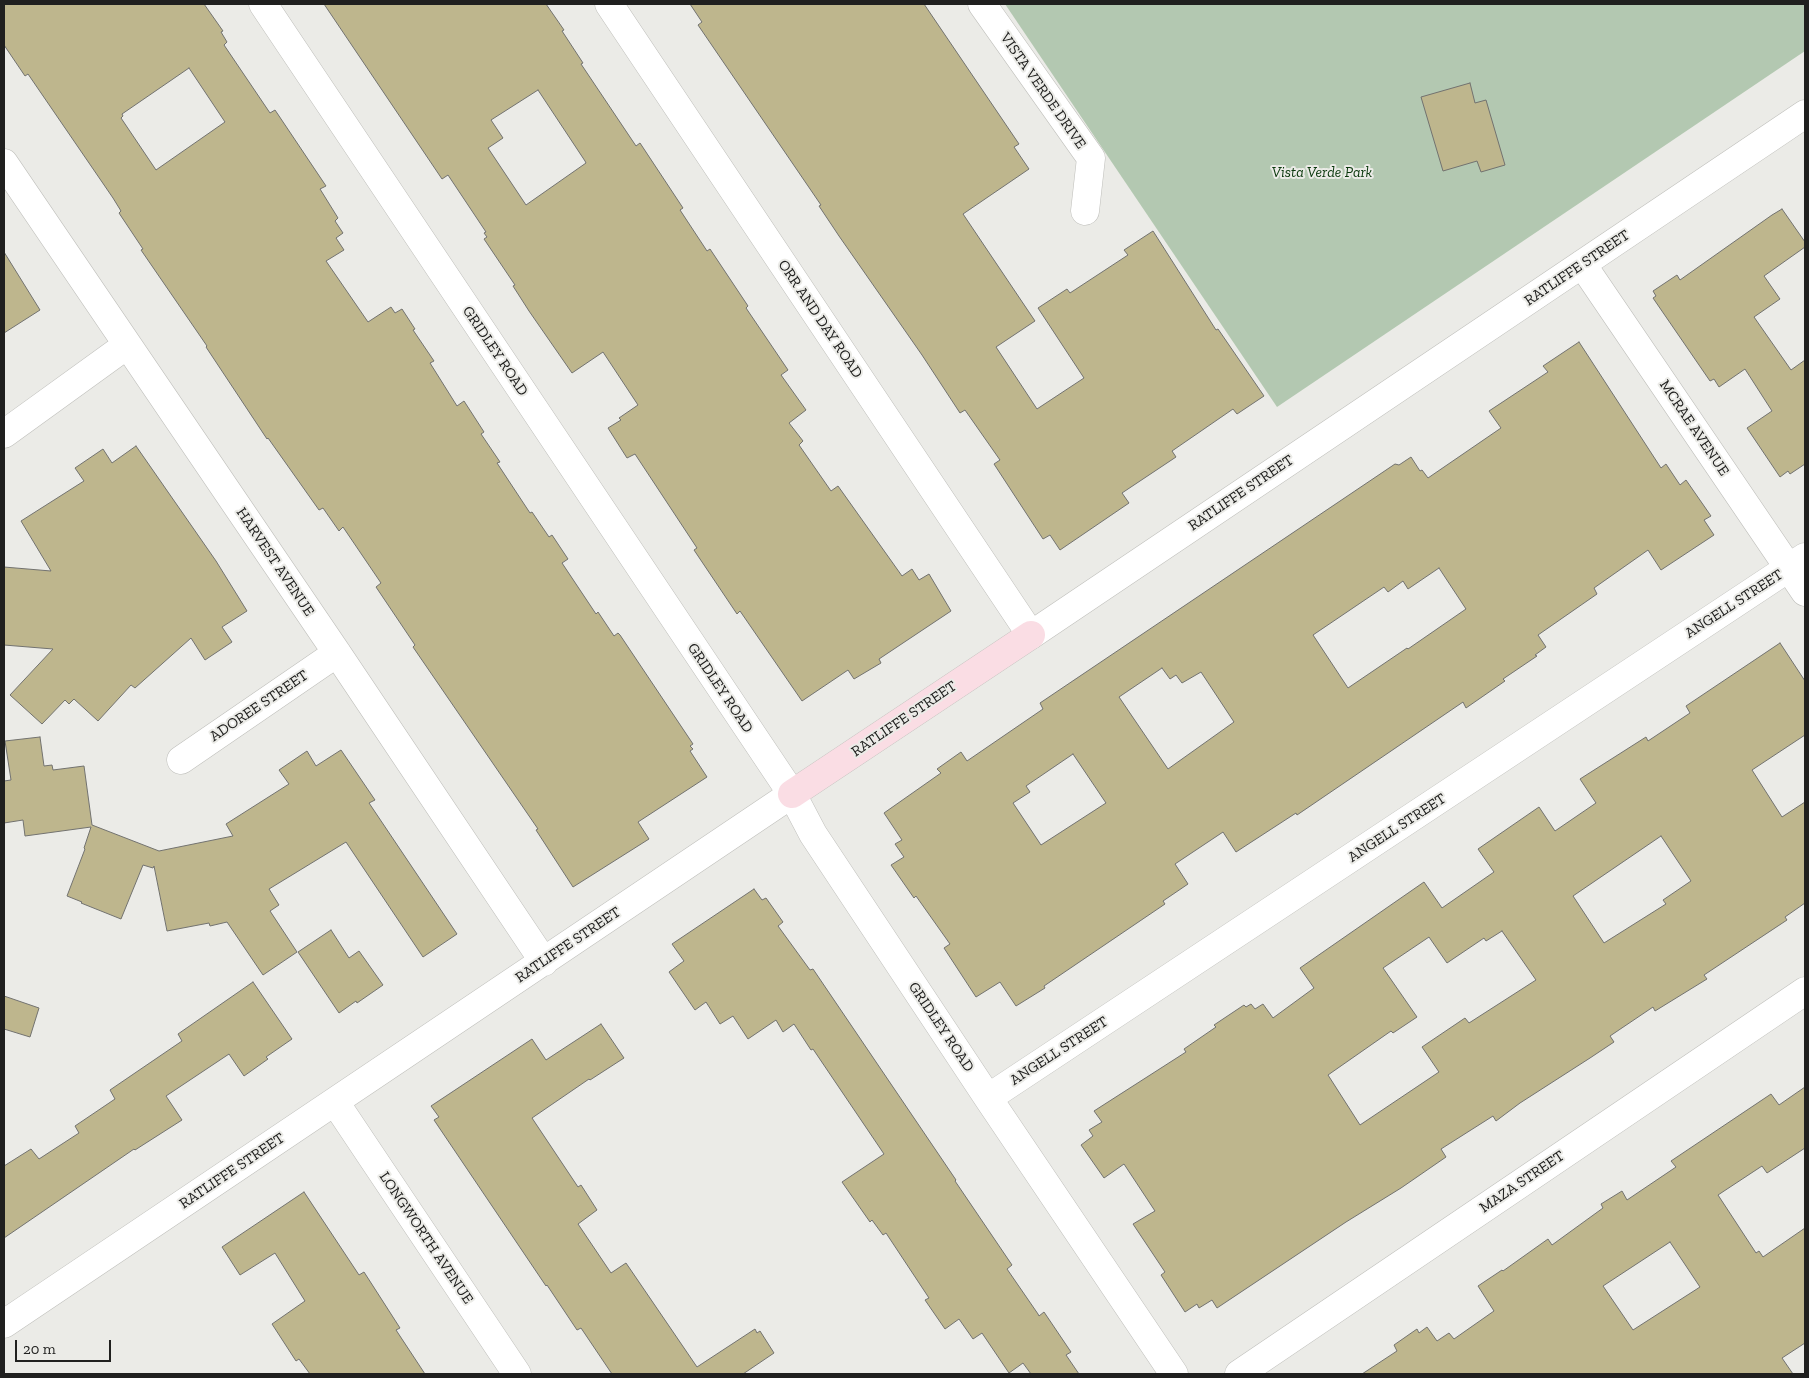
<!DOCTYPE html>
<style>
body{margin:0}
#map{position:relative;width:1809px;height:1378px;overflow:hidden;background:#ebebe7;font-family:"Zilla Slab",serif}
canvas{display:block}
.frame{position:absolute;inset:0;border:5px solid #20201f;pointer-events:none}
.scale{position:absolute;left:15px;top:1340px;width:96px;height:22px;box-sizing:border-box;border:2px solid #20201f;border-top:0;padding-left:6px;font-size:15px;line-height:18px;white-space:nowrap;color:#20201f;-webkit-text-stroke:4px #ebebe7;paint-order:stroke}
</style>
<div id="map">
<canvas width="1809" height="1378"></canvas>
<div class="frame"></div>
<div class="scale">20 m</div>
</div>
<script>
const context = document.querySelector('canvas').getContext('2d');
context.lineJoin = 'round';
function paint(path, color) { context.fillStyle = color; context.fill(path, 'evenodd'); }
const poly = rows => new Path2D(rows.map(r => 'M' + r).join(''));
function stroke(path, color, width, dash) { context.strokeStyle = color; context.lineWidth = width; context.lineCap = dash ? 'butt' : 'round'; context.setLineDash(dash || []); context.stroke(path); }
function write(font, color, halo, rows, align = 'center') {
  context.font = font + ' "Zilla Slab",serif'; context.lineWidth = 4; context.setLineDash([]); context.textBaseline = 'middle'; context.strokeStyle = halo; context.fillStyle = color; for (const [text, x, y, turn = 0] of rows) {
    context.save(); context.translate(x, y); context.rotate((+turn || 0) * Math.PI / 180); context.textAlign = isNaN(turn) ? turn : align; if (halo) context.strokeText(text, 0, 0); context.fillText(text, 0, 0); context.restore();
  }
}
paint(poly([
 [1005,4,1805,4,1805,51,1277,407]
]), '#b3c8b1');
const building = poly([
 [4,4,204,4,223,31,221,32,227,42,224,45,270,113,275,110,326,186,320,189,338,218,335,221,343,233,336,238,344,250,326,261,368,322,391,307,395,313,402,309,415,329,413,330,434,361,430,363,457,406,464,401,484,432,481,434,500,462,497,463,530,513,532,512,549,537,552,535,568,559,562,563,596,614,598,612,614,636,618,633,620,635,693,744,690,746,693,749,690,751,707,777,638,822,649,839,573,887,536,830,538,829,413,647,415,645,376,587,381,583,343,527,339,531,323,508,319,510,268,438,267,439,206,347,207,346,141,250,143,249,119,213,121,211,113,198,28,74,25,76,4,45,4,4],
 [189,68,225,122,156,170,121,118,123,116,122,114,189,68],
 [324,4,546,4,564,30,562,31,583,63,581,64,636,146,640,143,683,208,680,210,707,251,710,249,748,306,746,308,788,370,781,375,806,410,789,423,803,441,799,445,831,491,838,486,902,576,912,569,919,580,929,574,951,611,879,659,881,663,854,679,848,670,802,701,740,611,737,614,694,550,697,548,635,454,627,458,608,428,621,420,619,418,638,405,603,352,572,373,529,311,513,286,515,285,484,239,487,237,484,233,486,232,448,175,442,179,324,4],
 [538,90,585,161,586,163,526,205,488,148,503,138,491,120,538,90],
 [690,4,924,4,1019,144,1014,147,1029,169,963,214,1035,321,996,347,1037,409,1084,378,1038,308,1067,289,1070,293,1128,255,1124,250,1153,231,1216,330,1218,329,1264,396,1237,414,1233,409,1172,451,1176,457,1122,493,1129,503,1060,550,1050,535,1043,539,994,464,1000,460,965,410,960,413,922,355,839,236,819,206,821,205,698,25,702,22,690,4],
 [1470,83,1475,103,1486,100,1505,165,1481,172,1477,161,1443,171,1421,97,1470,83],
 [1782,209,1805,242,1805,247,1764,276,1780,299,1754,317,1791,370,1805,360,1805,464,1790,474,1788,471,1780,477,1747,428,1772,411,1745,369,1719,387,1714,379,1710,381,1653,298,1656,296,1653,291,1677,275,1680,280,1772,215,1782,209],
 [4,252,40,310,4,333,4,252],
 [1579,342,1661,468,1666,464,1680,485,1686,480,1711,516,1704,520,1714,535,1661,570,1648,550,1594,588,1597,594,1538,635,1546,647,1535,655,1537,656,1503,679,1505,681,1466,708,1463,702,1297,815,1296,813,1236,852,1223,832,1175,864,1188,884,1163,901,1165,904,1044,986,1045,988,1016,1006,1000,982,976,997,944,948,950,944,916,896,914,898,891,865,904,857,895,844,902,840,884,813,941,773,937,769,961,752,967,761,1043,709,1040,703,1395,464,1399,465,1411,457,1420,471,1422,470,1428,478,1501,428,1489,411,1548,372,1543,366,1579,342],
 [1439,568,1466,609,1408,649,1407,648,1348,688,1313,635,1384,587,1388,592,1403,581,1408,589,1439,568],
 [1162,668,1170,679,1176,675,1182,683,1201,672,1234,722,1168,769,1119,697,1162,668],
 [1073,754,1106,803,1041,845,1013,803,1030,792,1026,786,1073,754],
 [136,446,216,561,247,611,222,627,232,642,205,660,191,638,135,688,131,685,98,721,74,699,69,704,65,700,42,724,10,695,53,649,4,645,4,567,51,571,21,521,84,481,75,468,103,449,112,463,136,446],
 [1780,643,1805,681,1805,735,1752,770,1782,817,1805,802,1805,903,1785,917,1787,920,1704,975,1707,979,1655,1011,1653,1007,1610,1036,1614,1042,1590,1058,1520,1103,1496,1121,1493,1116,1441,1149,1446,1157,1401,1188,1346,1222,1217,1308,1212,1300,1199,1308,1197,1304,1185,1312,1161,1275,1165,1272,1133,1224,1155,1211,1124,1164,1104,1178,1081,1145,1093,1136,1089,1130,1102,1122,1094,1111,1186,1052,1184,1049,1216,1027,1214,1025,1244,1005,1246,1007,1251,1004,1255,1009,1263,1004,1273,1018,1314,988,1300,968,1424,882,1442,908,1494,872,1478,849,1539,807,1555,831,1596,803,1580,779,1646,737,1648,741,1690,713,1686,706,1780,643],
 [1661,836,1691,881,1663,900,1666,904,1604,943,1573,896,1661,836],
 [1502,931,1536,980,1469,1023,1465,1018,1422,1047,1439,1072,1360,1125,1328,1075,1391,1031,1393,1033,1417,1017,1383,968,1429,937,1447,963,1484,938,1486,941,1502,931],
 [40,737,44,766,52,765,53,770,84,766,92,825,159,851,233,836,226,824,289,784,279,770,307,751,316,766,341,750,375,800,369,803,457,934,423,957,346,842,269,889,279,905,270,911,297,952,263,975,227,922,210,926,209,923,167,931,154,866,153,868,143,865,121,919,81,903,82,902,67,896,85,849,84,848,91,827,25,836,23,820,4,823,4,781,11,780,5,741,40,737],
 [754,889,762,900,766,898,783,922,778,926,810,970,813,969,956,1180,955,1181,1012,1265,1007,1269,1038,1314,1039,1316,1044,1312,1071,1352,1066,1355,1079,1374,1031,1374,1023,1363,1009,1373,982,1333,973,1339,959,1319,945,1329,925,1300,929,1298,886,1233,883,1235,872,1220,870,1222,842,1182,884,1154,813,1049,811,1050,794,1024,783,1032,776,1020,748,1039,733,1016,720,1024,706,1002,695,1010,669,972,684,961,672,944,754,889],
 [331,930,349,958,359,951,383,985,357,1003,356,1001,339,1013,298,952,331,930],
 [253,982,292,1039,266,1057,268,1059,244,1076,229,1054,166,1096,182,1120,135,1150,134,1149,4,1238,4,1166,31,1149,39,1159,79,1133,75,1126,115,1099,110,1090,182,1041,178,1034,253,982],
 [4,996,39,1008,30,1037,4,1029,4,996],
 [601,1024,624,1058,590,1080,589,1079,532,1118,578,1187,581,1185,597,1210,578,1224,611,1273,626,1263,697,1367,755,1329,757,1333,760,1331,774,1353,743,1374,612,1374,581,1328,577,1330,547,1285,546,1286,434,1120,439,1117,431,1106,532,1039,546,1060,601,1024],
 [1805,1087,1805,1148,1767,1173,1762,1166,1718,1195,1756,1253,1759,1251,1763,1257,1805,1228,1805,1343,1782,1358,1793,1374,1362,1374,1397,1351,1394,1345,1417,1329,1419,1333,1427,1327,1437,1341,1449,1333,1454,1339,1494,1311,1478,1286,1502,1270,1503,1271,1548,1239,1552,1245,1603,1208,1601,1204,1622,1191,1627,1200,1676,1167,1671,1161,1771,1094,1779,1105,1805,1087],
 [1670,1242,1700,1287,1633,1330,1603,1286,1670,1242],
 [304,1192,359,1275,364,1272,400,1328,396,1330,425,1374,310,1374,299,1359,296,1361,272,1324,305,1301,275,1253,240,1275,222,1247,304,1192]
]);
paint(building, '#beb68d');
stroke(building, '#72726f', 1);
const street = poly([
 [263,4,792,794,813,834,988,1098,1174,1374],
 [609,4,1031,635,1805,114],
 [982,4,1091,158,1085,211],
 [4,163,337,653,544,962],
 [1582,264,1805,592],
 [4,434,127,345],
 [181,760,337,653],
 [988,1098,1805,557],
 [335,1102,517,1374],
 [4,1324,792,794],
 [1239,1374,1805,991]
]);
const secondary = poly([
 [792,794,1031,635]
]);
stroke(street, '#bfbfbb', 29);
stroke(secondary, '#bfbfbb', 29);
stroke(street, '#fff', 28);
stroke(secondary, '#fadde4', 28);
write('15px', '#20201f', '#ebebe7', [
 ["VISTA VERDE DRIVE",1043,91,55],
 ["RATLIFFE STREET",1577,268,-34],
 ["ORR AND DAY ROAD",820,319,56],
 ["GRIDLEY ROAD",495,351,56],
 ["MCRAE AVENUE",1694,428,56],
 ["RATLIFFE STREET",1241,493,-34],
 ["HARVEST AVENUE",275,562,56],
 ["ANGELL STREET",1734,604,-33],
 ["GRIDLEY ROAD",720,688,56],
 ["ADOREE STREET",259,706,-34],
 ["RATLIFFE STREET",904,719,-34],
 ["ANGELL STREET",1397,828,-33],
 ["RATLIFFE STREET",568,945,-34],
 ["GRIDLEY ROAD",941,1027,56],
 ["ANGELL STREET",1059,1051,-33],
 ["RATLIFFE STREET",232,1171,-34],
 ["MAZA STREET",1522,1182,-34],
 ["LONGWORTH AVENUE",426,1238,56]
]);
write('italic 15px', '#0a380c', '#ebebe7', [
 ["Vista Verde Park",1322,173]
]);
</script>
